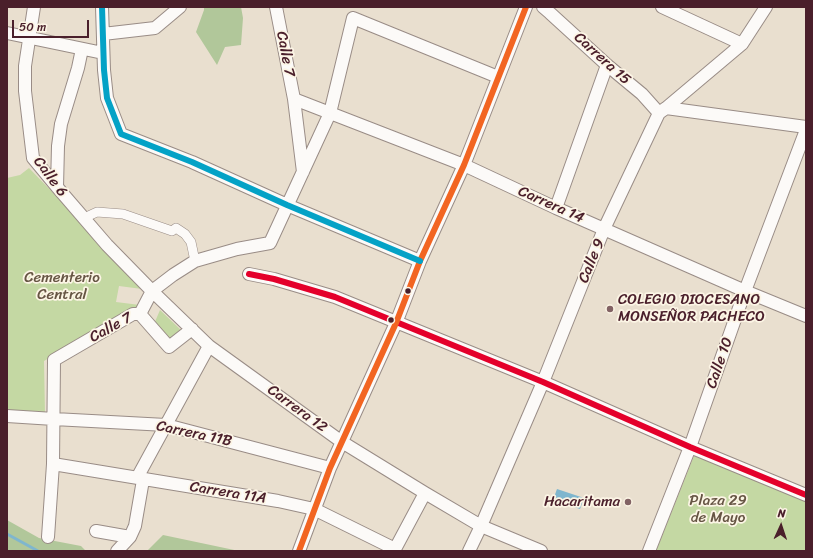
<!DOCTYPE html>
<meta charset="utf-8">
<style>
body{margin:0}
#map{position:relative;width:813px;height:558px;overflow:hidden;background:#e9dfcf;font-family:Sriracha,sans-serif}
canvas{display:block}
.frame{position:absolute;inset:0;border:8px solid #4a1f2b;pointer-events:none}
.north{position:absolute;left:761px;top:506px;width:40px;height:40px;-webkit-text-stroke:3px #fcf5e5;paint-order:stroke;rotate:3deg;font-size:11px;font-weight:700;line-height:16px;text-align:center;color:#4a1f2b}
.north::after{content:'';display:block;margin:auto;width:14px;height:18px;background:#4a1f2b;clip-path:polygon(50% 0,100% 100%,50% 72%,0 100%)}
.scale{position:absolute;left:12px;top:20px;width:77px;height:18px;box-sizing:border-box;border:2px solid #4a1f2b;border-top:0;padding-left:5px;font-size:12px;line-height:14px;white-space:nowrap;color:#4a1f2b;-webkit-text-stroke:3px #fcf5e5;paint-order:stroke}
</style>
<div id="map">
<canvas width="813" height="558"></canvas>
<div class="frame"></div>
<div class="north">N</div>
<div class="scale">50 m</div>
</div>
<script>
const context = document.querySelector('canvas').getContext('2d');
context.lineJoin = 'round';
function paint(path, color) { context.fillStyle = color; context.fill(path, 'evenodd'); }
const poly = rows => new Path2D(rows.map(r => 'M' + r).join(''));
function stroke(path, color, width, dash) { context.strokeStyle = color; context.lineWidth = width; context.lineCap = dash ? 'butt' : 'round'; context.setLineDash(dash || []); context.stroke(path); }
function write(font, color, halo, rows, align = 'center') {
  context.font = font + ' Sriracha,sans-serif'; context.lineWidth = 3.5; context.setLineDash([]); context.textBaseline = 'middle'; context.strokeStyle = halo; context.fillStyle = color; for (const [text, x, y, turn = 0] of rows) {
    context.save(); context.translate(x, y); context.rotate((+turn || 0) * Math.PI / 180); context.textAlign = isNaN(turn) ? turn : align; if (halo) context.strokeText(text, 0, 0); context.fillText(text, 0, 0); context.restore();
  }
}
paint(poly([
 [29,168,57,197,142,289,119,286,116,302,140,305,139,310,131,311,44,361,45,414,7,412,7,178,20,175],
 [160,310,183,332,170,342,154,324],
 [694,456,806,499,806,551,656,551]
]), '#c4d8a3');
paint(poly([
 [204,7,241,7,243,18,241,45,225,47,217,65,196,32,204,10],
 [7,520,39,538,81,546,86,551,7,551],
 [163,535,239,551,147,551]
]), '#b1c79a');
paint(poly([
 [557,489,584,498,580,509,553,500]
]), '#7fb6ce');
stroke(poly([
 [7,534,38,551]
]), '#7fb6ce', 3);
const pedestrian = poly([
 [84,218,97,212,123,214,172,231,176,228,185,234,191,242,195,261]
]);
const minor = poly([
 [34,7,25,66,25,91,33,158,57,187,107,245,152,291,209,346,342,442,425,493,481,526,541,551],
 [102,7,104,70,107,98,121,134,192,162,287,205,420,261],
 [276,7,294,99,303,172],
 [543,7,550,13,607,65,642,94,659,113],
 [662,7,742,44],
 [353,18,498,77],
 [7,33,103,53],
 [103,34,155,28,180,7],
 [294,99,464,165,556,208,745,291,806,316],
 [666,108,806,127],
 [57,187,58,146,61,124,78,68,82,49],
 [556,208,607,65],
 [249,274,274,279,335,297,543,382,690,447,806,495],
 [140,314,169,347,192,329],
 [7,416,54,419,166,425,330,468],
 [53,464,278,501,314,509,395,549],
 [137,478,209,346],
 [96,531,130,537],
 [48,537,53,464,54,360,133,314,140,314,152,291,173,275,195,261,237,249,270,243,330,113,353,18],
 [117,551,130,537,135,526,143,480],
 [299,551,330,468,396,323,420,261,464,165,526,7],
 [394,551,425,493],
 [469,551,481,526,543,382,604,229,659,113,666,108,742,44,766,7],
 [649,551,690,447,745,291,806,130]
]);
stroke(pedestrian, '#998c86', 10);
stroke(minor, '#998c86', 14);
stroke(pedestrian, '#fcfaf8', 9);
stroke(minor, '#fcfaf8', 12);
stroke(poly([
 [249,274,274,279,335,297,543,382,690,447,806,495]
]), '#e4002b', 6);
stroke(poly([
 [299,551,330,468,396,323,420,261,464,165,526,7]
]), '#f26522', 6);
stroke(poly([
 [102,7,104,70,107,98,121,134,192,162,287,205,420,261]
]), '#04a2c6', 6);
for (const [x, y, r, color] of [
 [408,291,3.5,"#4a1f2b"],
 [610,309,4,"#826264"],
 [391,320,3.5,"#4a1f2b"],
 [628,502,4,"#826264"]
]) { const dot = new Path2D(); dot.arc(x, y, r, 0, 2 * Math.PI); context.fillStyle = color; context.fill(dot); stroke(dot, '#fcf5e5', 1.5); }
write('15px', '#4a1f2b', '#fcf5e5', [
 ["Calle 7",285,54,79],
 ["Carrera 15",602,59,42],
 ["Calle 6",50,177,53],
 ["Carrera 14",551,205,24],
 ["Calle 9",592,261,-68],
 ["Calle 7",111,328,-29],
 ["Calle 10",720,363,-71],
 ["Carrera 12",297,409,36],
 ["Carrera 11B",194,434,12],
 ["Carrera 11A",228,493,9]
]);
write('15px', '#654', '#fcf5e5', [
 ["Cementerio",62,278],
 ["Central",62,295],
 ["Plaza 29",718,501],
 ["de Mayo",718,518]
]);
write('15px', '#4a1f2b', '#fcf5e5', [
 ["COLEGIO DIOCESANO",618,300],
 ["MONSEÑOR PACHECO",618,317],
 ["Hacaritama",620,502,"right"]
], 'left');
</script>
